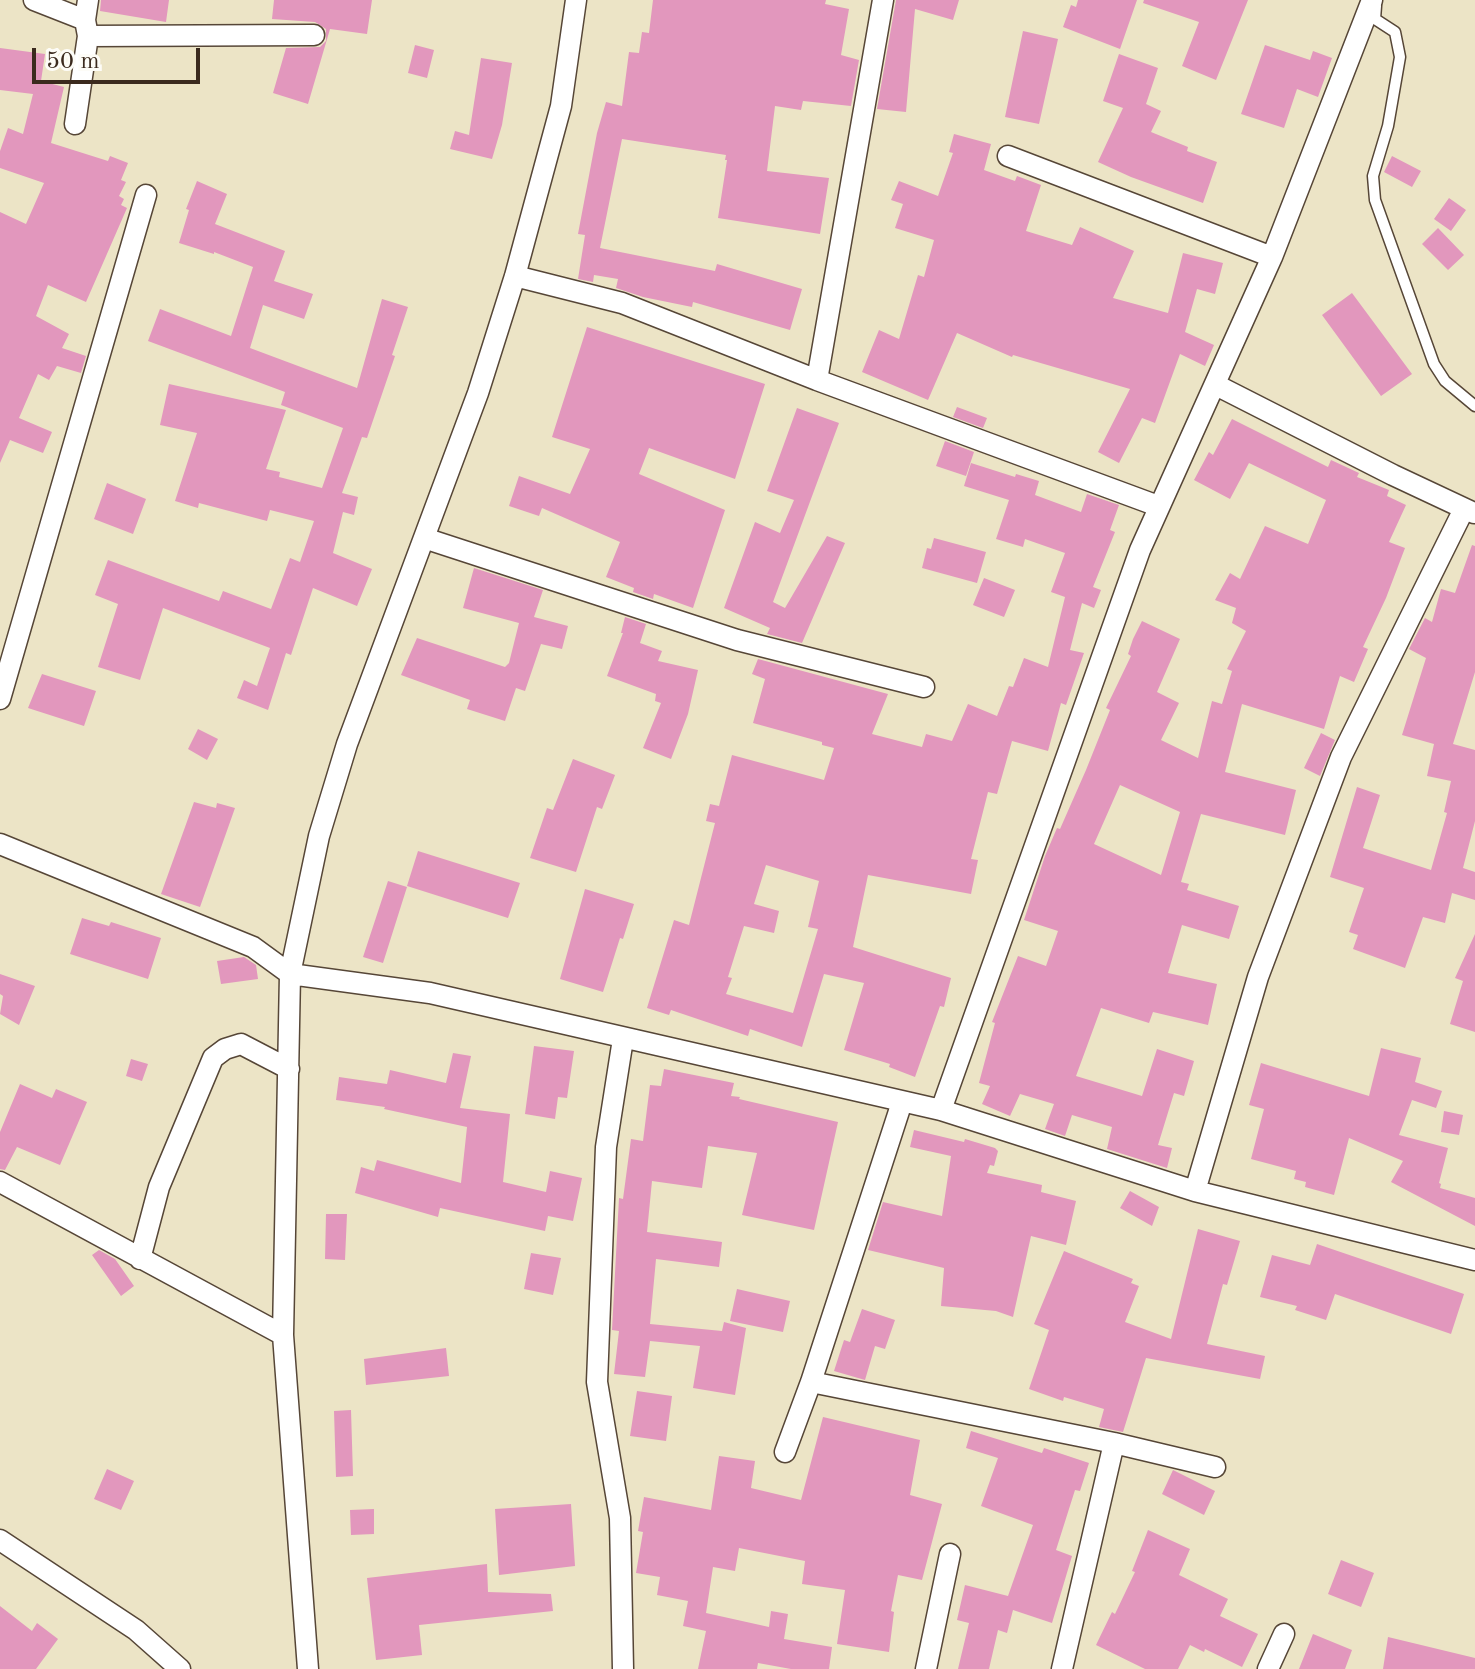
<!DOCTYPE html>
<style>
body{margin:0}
#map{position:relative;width:1475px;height:1669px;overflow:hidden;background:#ece4c6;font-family:"Old Standard TT",serif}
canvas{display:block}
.scale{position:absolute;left:32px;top:48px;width:168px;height:36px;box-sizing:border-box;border:4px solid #3b2a1e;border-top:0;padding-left:10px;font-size:24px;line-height:28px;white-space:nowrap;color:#3b2a1e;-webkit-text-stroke:6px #fdfcf7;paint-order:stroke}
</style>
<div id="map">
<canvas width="1475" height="1669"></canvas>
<div class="scale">50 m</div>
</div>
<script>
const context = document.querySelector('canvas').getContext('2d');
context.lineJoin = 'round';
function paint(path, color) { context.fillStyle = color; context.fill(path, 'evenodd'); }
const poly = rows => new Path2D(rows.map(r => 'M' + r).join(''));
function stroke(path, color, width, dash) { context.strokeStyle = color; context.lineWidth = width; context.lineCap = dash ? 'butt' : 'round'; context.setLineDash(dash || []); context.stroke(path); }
paint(poly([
 [101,0,169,0,166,22,100,11],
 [274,0,372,0,367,34,330,29,308,104,273,93,286,48,320,47,326,41,326,29,315,22,272,19],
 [653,0,826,0,825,4,849,9,841,55,859,60,851,106,803,101,801,110,775,106,767,171,829,178,820,234,718,218,727,160,725,160,726,155,622,139,600,248,715,271,717,264,802,289,790,330,693,302,692,307,643,297,616,288,618,279,594,275,593,282,578,279,585,235,578,234,597,133,606,102,622,106,629,52,639,53,642,32,649,33],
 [896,0,959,0,953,20,915,9,906,112,877,109],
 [1078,0,1137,0,1120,49,1063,27,1071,5,1076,7],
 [1144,0,1248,0,1216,80,1182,66,1199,22,1143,3],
 [1023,31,1058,39,1039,124,1005,117],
 [415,45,434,50,427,78,408,73],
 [1265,45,1310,60,1313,51,1332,58,1318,97,1297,89,1284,128,1241,114],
 [0,48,45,54,41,81,64,87,51,143,108,161,110,156,128,163,121,180,126,182,119,196,124,199,121,205,127,208,86,302,48,285,36,316,69,334,62,348,86,356,81,373,57,366,49,380,38,374,19,418,52,432,43,453,10,440,0,463,0,212,26,224,44,183,0,168,0,151,8,128,23,134,33,94,0,90],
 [1119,54,1158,68,1146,104,1161,111,1151,132,1188,147,1187,151,1217,162,1203,203,1131,177,1098,162,1123,108,1103,101],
 [481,58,512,63,502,125,492,159,450,149,455,131,469,135],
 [954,134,991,144,984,170,1015,181,1017,176,1041,185,1026,231,1072,245,1080,227,1134,251,1113,298,1168,313,1183,253,1223,263,1215,294,1197,289,1185,332,1214,345,1205,366,1180,354,1155,423,1142,418,1119,463,1098,452,1130,389,1013,355,1012,357,957,333,928,400,862,372,879,330,899,339,918,275,924,277,934,240,895,228,903,204,891,200,899,181,938,196,953,153,949,152],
 [1392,156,1421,171,1412,187,1384,172],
 [197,181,227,194,215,224,285,251,274,281,313,294,304,319,263,305,250,348,357,388,382,299,408,307,392,355,395,356,367,438,362,437,342,493,358,497,354,515,343,512,333,553,372,569,357,606,313,588,291,655,286,653,268,710,237,698,244,680,257,686,270,648,163,608,140,680,98,667,118,604,95,595,108,560,219,601,223,591,271,609,290,558,300,562,314,521,270,510,267,521,199,503,198,508,175,501,197,433,160,425,169,384,286,410,266,469,280,472,279,477,322,488,343,428,281,405,285,392,148,341,160,309,231,336,253,267,214,252,214,254,179,243,189,210,186,209],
 [1449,198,1466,210,1451,231,1434,219],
 [1438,228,1464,255,1448,270,1422,244],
 [1352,293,1412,374,1381,396,1322,315],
 [587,327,765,384,735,479,649,448,639,474,725,510,693,608,654,594,653,599,633,592,634,588,606,577,620,542,542,508,539,516,509,506,519,476,570,494,590,449,552,437],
 [957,407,987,418,983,428,953,417],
 [797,408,839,423,773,602,785,608,827,536,845,543,802,643,767,634,770,628,724,608,755,522,780,533,794,500,767,491],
 [1232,419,1328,467,1331,460,1359,473,1357,477,1389,490,1387,496,1406,505,1389,542,1405,548,1386,598,1363,647,1368,649,1354,682,1340,676,1324,729,1242,704,1225,772,1296,790,1285,835,1201,814,1181,882,1189,884,1187,890,1239,906,1229,939,1182,925,1168,973,1217,984,1208,1025,1153,1012,1149,1023,1101,1008,1076,1076,1142,1096,1157,1049,1194,1061,1184,1096,1174,1093,1158,1145,1172,1148,1167,1168,1107,1149,1112,1127,1072,1115,1065,1136,1045,1129,1054,1104,1020,1094,1010,1116,982,1104,990,1086,979,1083,995,1023,992,1022,1018,956,1046,966,1058,931,1024,920,1045,856,1057,828,1060,829,1086,770,1110,710,1106,708,1131,656,1128,654,1133,639,1142,621,1180,639,1157,692,1179,703,1161,740,1198,758,1212,701,1222,704,1232,671,1227,669,1246,631,1232,623,1236,608,1215,600,1230,573,1240,579,1265,526,1308,544,1326,500,1249,463,1230,499,1194,480,1209,452,1213,455],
 [1120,785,1180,812,1161,875,1094,844],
 [945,441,974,452,966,476,936,466],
 [971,463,1015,477,1016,474,1039,481,1035,495,1081,512,1087,494,1119,505,1110,530,1115,532,1093,587,1101,590,1094,608,1082,603,1070,650,1084,653,1066,705,1061,703,1048,751,1012,741,997,794,988,792,971,859,978,860,971,894,868,875,853,947,951,978,944,1007,940,1006,915,1077,889,1067,890,1064,844,1050,864,983,824,974,802,1047,750,1029,748,1036,671,1010,669,1015,647,1008,674,920,689,925,715,823,706,821,710,804,719,806,732,755,824,780,834,748,822,745,822,742,753,723,765,679,752,674,758,659,888,694,872,734,922,747,926,734,952,741,968,704,997,716,1009,686,1013,687,1024,658,1048,667,1065,597,1051,592,1065,553,1025,539,1023,547,996,539,1009,500,964,486],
 [766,865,819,881,808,927,818,929,793,1013,726,994,732,978,728,977,744,926,774,933,779,911,754,904],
 [107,483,146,499,133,534,94,519],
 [934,538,986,552,977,583,922,568,927,548,931,549],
 [1472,545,1475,546,1475,672,1453,744,1475,750,1475,821,1463,868,1475,872,1475,900,1452,893,1445,923,1423,917,1405,968,1353,949,1358,935,1349,932,1364,888,1330,877,1357,787,1380,795,1363,848,1431,870,1447,813,1444,812,1451,781,1427,776,1434,744,1402,735,1426,658,1409,649,1425,618,1432,622,1441,589,1455,593],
 [474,568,543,590,534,617,568,626,562,649,541,644,525,691,516,688,505,721,467,709,470,700,401,675,417,638,505,667,509,663,519,623,463,608],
 [984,578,1015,590,1004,617,973,605],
 [625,617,646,624,640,643,662,651,658,661,698,670,688,714,671,759,643,748,661,703,655,701,656,694,607,676,623,633,621,633],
 [42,674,96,691,84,726,28,708],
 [198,729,218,739,207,760,188,749],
 [1321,733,1335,740,1320,776,1304,768],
 [573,759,615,775,602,809,597,807,576,872,530,858,547,808,553,810],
 [194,802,216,808,217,803,235,808,200,907,161,894],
 [418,851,520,883,508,918,407,886],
 [388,881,407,887,383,963,363,957],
 [585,889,634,904,623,939,620,938,603,992,560,979],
 [82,918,109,926,111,922,161,938,148,979,70,954],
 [1475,934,1475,1032,1450,1024,1463,981,1455,978],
 [244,957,256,965,258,979,221,984,217,961],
 [0,974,35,986,19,1025,0,1014,3,996,0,994],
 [534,1046,574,1051,567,1098,558,1097,555,1119,525,1114],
 [1381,1048,1421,1058,1415,1082,1442,1091,1436,1108,1412,1100,1399,1135,1448,1148,1439,1183,1441,1184,1440,1188,1475,1198,1475,1226,1391,1182,1403,1161,1349,1138,1334,1195,1305,1187,1306,1182,1294,1179,1296,1171,1251,1159,1264,1109,1249,1105,1261,1063,1369,1096],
 [453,1053,471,1056,460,1108,510,1114,503,1182,546,1192,550,1171,582,1178,573,1221,548,1216,545,1231,440,1208,438,1217,355,1193,361,1167,374,1171,377,1160,461,1183,467,1127,384,1109,385,1107,336,1100,339,1077,387,1084,390,1070,446,1083],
 [131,1059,148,1064,142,1081,126,1076],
 [664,1069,734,1083,731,1096,740,1097,739,1099,838,1122,814,1230,742,1215,757,1153,708,1146,702,1188,652,1181,647,1232,722,1242,719,1267,656,1259,650,1324,722,1331,724,1322,746,1328,735,1395,693,1388,700,1346,650,1341,645,1377,614,1374,619,1331,612,1330,619,1198,623,1199,631,1139,643,1141,650,1085,661,1086],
 [20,1084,52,1098,56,1089,87,1102,60,1165,17,1147,5,1170,0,1169,0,1132],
 [1444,1111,1463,1115,1459,1135,1441,1132],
 [914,1130,964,1142,965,1139,995,1148,998,1151,994,1166,990,1165,987,1173,1042,1185,1041,1192,1076,1201,1066,1245,1031,1236,1013,1317,996,1311,941,1306,944,1268,868,1250,883,1202,942,1216,951,1156,910,1147],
 [1130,1191,1159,1207,1152,1226,1120,1208],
 [326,1214,347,1214,345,1260,325,1259],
 [1198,1229,1240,1241,1227,1285,1223,1284,1207,1344,1265,1356,1260,1379,1146,1358,1123,1432,1099,1427,1104,1409,1064,1397,1063,1401,1029,1389,1049,1330,1034,1324,1064,1251,1133,1279,1131,1283,1139,1286,1125,1322,1171,1339],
 [1317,1244,1464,1294,1451,1334,1335,1294,1326,1320,1295,1310,1297,1306,1260,1297,1272,1255,1310,1265],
 [99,1250,115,1259,134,1286,121,1296,92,1255],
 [531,1253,561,1258,553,1295,524,1289],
 [737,1289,790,1301,783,1332,730,1321],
 [862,1309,895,1320,885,1349,875,1346,865,1380,834,1371,844,1340,850,1342],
 [446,1348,449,1376,366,1385,364,1359],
 [637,1391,672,1396,666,1441,630,1436],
 [351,1410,353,1476,336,1477,334,1411],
 [823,1417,920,1440,910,1495,942,1504,922,1580,898,1575,891,1611,894,1612,889,1652,837,1644,845,1590,802,1584,805,1561,739,1548,735,1571,713,1567,706,1613,769,1627,771,1611,788,1614,784,1639,832,1647,829,1669,791,1669,758,1663,757,1669,698,1669,706,1631,683,1626,688,1601,657,1595,660,1577,636,1573,643,1532,638,1531,644,1497,711,1510,719,1456,755,1461,751,1488,801,1500],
 [971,1431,1042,1453,1044,1448,1089,1463,1080,1491,1075,1490,1056,1550,1072,1556,1052,1623,1013,1610,1007,1633,998,1630,989,1669,958,1669,969,1623,957,1620,965,1585,1008,1596,1033,1525,981,1506,998,1458,966,1448],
 [107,1469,134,1481,121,1510,94,1499],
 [1173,1470,1215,1491,1204,1515,1162,1494],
 [571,1504,575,1566,499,1575,495,1509],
 [374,1509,374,1534,351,1535,350,1510],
 [1148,1530,1190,1549,1179,1575,1228,1599,1220,1616,1258,1634,1242,1667,1205,1649,1204,1652,1190,1645,1178,1669,1145,1669,1096,1645,1112,1612,1115,1614,1135,1572,1132,1571],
 [1341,1560,1374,1573,1361,1607,1328,1594],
 [487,1564,488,1592,551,1594,553,1611,419,1625,422,1655,376,1660,367,1578],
 [0,1606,32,1631,37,1623,58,1639,36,1669,0,1669],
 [1313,1634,1352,1650,1345,1669,1299,1669],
 [1388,1637,1475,1658,1475,1669,1383,1669]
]), '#e297bd');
const lane = poly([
 [1376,6,1375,19,1395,32,1400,57,1388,126,1373,176,1375,200,1434,364,1445,381,1475,406]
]);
const street = poly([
 [34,0,85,20],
 [88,36,314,35],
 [75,124,88,36,85,20,88,0],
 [1008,156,1272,257],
 [515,276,622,303,817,380,1158,506],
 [817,380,883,0],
 [1216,385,1393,475,1474,513],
 [424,538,737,640,924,687],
 [0,699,146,195],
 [0,844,253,947,290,974,430,993,941,1110,1195,1191,1475,1260],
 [941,1110,1140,550,1272,257,1372,0],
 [0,1182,283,1335],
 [1195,1191,1258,977,1341,757,1464,509],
 [140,1259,159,1187,213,1058,225,1049,241,1044,289,1069],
 [811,1382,1114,1443,1215,1467],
 [785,1452,811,1382,902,1102],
 [0,1540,136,1630,180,1669],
 [308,1669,283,1335,290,974,319,836,347,744,478,393,515,276,561,106,576,0],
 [623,1669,620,1518,597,1382,606,1147,623,1039],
 [926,1669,950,1554],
 [1062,1669,1114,1443],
 [1268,1669,1284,1634]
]);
stroke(lane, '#564637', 13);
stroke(street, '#564637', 23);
stroke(lane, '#fff', 10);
stroke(street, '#fff', 20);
</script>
